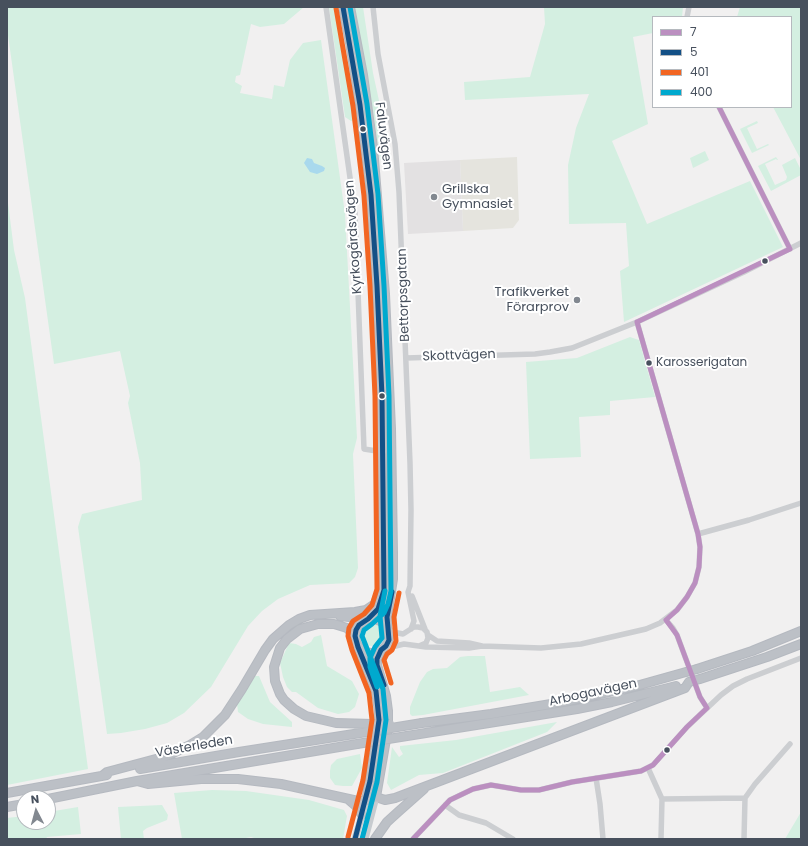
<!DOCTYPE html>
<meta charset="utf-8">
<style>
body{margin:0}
#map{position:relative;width:808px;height:846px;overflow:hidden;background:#f1f0f0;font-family:Poppins,sans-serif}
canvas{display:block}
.frame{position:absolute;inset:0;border:8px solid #47505d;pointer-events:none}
.legend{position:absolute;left:652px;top:16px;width:140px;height:92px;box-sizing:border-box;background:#fff;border:1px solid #b5b9be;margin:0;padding:5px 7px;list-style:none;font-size:12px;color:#47505d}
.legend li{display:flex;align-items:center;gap:8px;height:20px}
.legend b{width:20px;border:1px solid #b5b9be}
.north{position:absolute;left:16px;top:790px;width:40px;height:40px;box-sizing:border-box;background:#fff;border:1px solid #b5b9be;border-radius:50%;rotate:354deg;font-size:11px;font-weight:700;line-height:16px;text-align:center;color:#47505d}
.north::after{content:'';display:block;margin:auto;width:14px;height:18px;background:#828890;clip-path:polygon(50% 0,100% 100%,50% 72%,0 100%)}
</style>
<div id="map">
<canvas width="808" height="846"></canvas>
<div class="frame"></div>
<ul class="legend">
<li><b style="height:5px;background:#bb8fc0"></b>7</li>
<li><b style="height:5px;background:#135086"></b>5</li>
<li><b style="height:5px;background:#f26522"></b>401</li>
<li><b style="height:5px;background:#00a9ce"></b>400</li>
</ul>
<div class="north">N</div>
</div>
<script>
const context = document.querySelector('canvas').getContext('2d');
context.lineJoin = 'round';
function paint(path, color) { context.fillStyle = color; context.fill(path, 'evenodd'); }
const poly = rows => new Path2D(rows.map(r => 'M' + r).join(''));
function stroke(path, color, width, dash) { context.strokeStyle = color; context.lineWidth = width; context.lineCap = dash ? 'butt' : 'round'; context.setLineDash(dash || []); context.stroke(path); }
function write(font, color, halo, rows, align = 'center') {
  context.font = font + ' Poppins,sans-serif'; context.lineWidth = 4; context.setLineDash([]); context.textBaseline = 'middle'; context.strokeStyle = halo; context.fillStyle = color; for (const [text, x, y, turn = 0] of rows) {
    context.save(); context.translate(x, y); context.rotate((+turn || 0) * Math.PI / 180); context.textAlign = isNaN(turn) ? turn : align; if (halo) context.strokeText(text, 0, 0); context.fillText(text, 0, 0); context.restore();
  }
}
paint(poly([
 [517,157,519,220,513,228,463,231,460,160]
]), '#e5e4de');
paint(poly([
 [460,160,463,231,408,234,404,163]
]), '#e3e1e2');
paint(poly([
 [7,7,304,7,284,24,260,27,251,24,240,75,236,76,235,82,242,86,240,93,272,99,274,85,284,87,290,60,303,43,321,40,345,214,357,438,353,454,358,568,355,577,349,583,310,585,278,599,262,611,248,626,211,687,184,713,167,723,145,729,121,733,107,734,78,527,82,514,142,500,140,463,128,403,130,396,120,351,54,364,7,28],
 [329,7,336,7,355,98,356,118,355,120,351,121,345,117],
 [354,7,363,7,373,73,383,119,387,156,385,159,380,160,373,111],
 [544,7,683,7,682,17,653,17,653,33,633,37,648,124,612,141,647,224,750,181,783,247,624,322,620,271,629,266,626,223,569,224,568,165,576,128,589,94,465,100,464,82,530,77,545,24],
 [740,7,801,7,801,160,773,107,791,107,791,17,737,17],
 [757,121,758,123,747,128,757,149,768,144,769,145,752,153,740,129],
 [705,151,709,160,693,168,690,158],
 [776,157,778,160,777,160,776,159,765,164,775,185,786,180,787,177,782,165,795,158,801,170,801,175,771,191,758,166],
 [7,195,14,250,25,298,88,769,7,785],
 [630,337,639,340,655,397,610,401,610,415,579,417,581,457,530,459,526,362,577,358],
 '361 635a11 11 0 1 1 22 0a11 11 0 1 1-22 0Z',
 [321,635,327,666,352,681,359,694,355,707,349,712,338,714,318,708,296,692,292,692,287,687,283,677,280,663,289,643,296,644,302,647,311,642,314,637],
 [468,656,485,656,490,692,520,687,529,695,423,715,412,716,410,714,410,707,420,682,427,672,433,669,447,668,460,657],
 [255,676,259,676,270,702,292,722,292,727,263,724,248,719,238,712,237,704],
 [557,722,547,732,443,773,419,775,391,790,387,783,392,747,399,757,403,754,400,749,400,746,456,740],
 [360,754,362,768,352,786,343,786,335,785,330,778,330,771,331,765,337,759],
 [212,790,246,791,309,800,344,810,347,816,343,839,257,839,251,837,241,839,182,839,174,793],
 [162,805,168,815,167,820,147,828,143,831,144,839,121,839,118,807],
 [78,807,81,834,47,837,46,839,7,839,7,818,24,816,24,822,48,822,48,812],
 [801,812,801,839,785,839]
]), '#d4efe1');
paint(poly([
 [307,158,312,159,314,163,322,166,325,168,324,171,317,174,310,172,304,163]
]), '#a9d9ed');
const highway = poly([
 [343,7,350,43,360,105,371,195,377,286,380,349,384,590,380,605,368,619],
 [350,7,363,75,373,147,385,294,391,429,393,553,393,579,387,617,387,628],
 [340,616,367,619],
 '355 636a17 17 0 1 1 34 0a17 17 0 1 1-34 0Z',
 [355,636,347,628,334,624,318,624,300,629,287,639,280,648,274,667,275,681,280,694,284,700,294,709,306,716,336,723,373,724],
 [356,642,376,691,379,712,376,742,366,801],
 [697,669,752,651,801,631],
 [700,679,767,657,801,644],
 [422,723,491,714,563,702,636,686,686,672],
 [407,736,577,709,612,702,676,686],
 [140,769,239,752,373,731],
 [102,776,107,772,167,756,190,745,203,737,225,715,242,689,265,650,273,639,289,625,299,619,310,615,355,612,366,610,375,604,378,596],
 [137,781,148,784,201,779,238,779,281,784,358,801,366,801,376,797,385,800,395,798,685,688,689,682],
 [7,793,107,775],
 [376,797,388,728,388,711,386,696,377,665,377,659,381,650],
 [48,799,137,781,357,744],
 [349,800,357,807,362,815],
 [7,807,24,804],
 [375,839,387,822,398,812,424,789]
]);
stroke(highway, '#b5b9c0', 10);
stroke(poly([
 [326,7,355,213,364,449,383,452],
 [373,7,378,54,395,144,399,192,410,463,411,510,410,586,408,592,414,621,411,629],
 [687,17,689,7],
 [719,107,790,249],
 [406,358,535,354,550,352,572,348,637,322,744,272,801,243],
 [698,534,749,520,801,503],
 [412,596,425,629],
 [666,620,673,628,677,635,700,697,707,708],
 [388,631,403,634,414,627,418,627,423,628,427,632,428,638,426,643,419,646],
 [428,635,437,641,469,643,482,646],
 [383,649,404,644,426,647,469,648,482,646,541,648,581,644,646,629,660,623,677,610,687,597,695,583,699,567,700,547,698,534,637,322],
 [648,768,662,799,661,839],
 [596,778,600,804,603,839],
 [745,798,755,784,790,744],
 [662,799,745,798,744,839],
 [445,805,459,815,486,823,513,839],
 [413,839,450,800,473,789,491,785,521,790,539,790,572,782,641,771,653,765,687,727,721,695,733,686,747,679,801,658]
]), '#ccced1', 5.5);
stroke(poly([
 [355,839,366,801],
 [365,839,376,797]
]), '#c7cbcf', 7);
stroke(highway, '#bcc0c6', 8);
const highwayBridge = poly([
 [686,672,697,669],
 [689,682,700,679],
 [373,724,390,724],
 [373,731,422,723],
 [357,744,407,736]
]);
stroke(highwayBridge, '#b5b9c0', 10, []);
stroke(highwayBridge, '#bcc0c6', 8);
stroke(poly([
 [719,107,790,249],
 [637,322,698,534,700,547,699,567,695,583,687,597,677,610,666,620],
 [637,322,790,249],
 [666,620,677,635,700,697,707,708],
 [413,839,450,800,473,789,491,785,521,790,539,790,572,782,641,771,653,765,687,727,707,708]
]), '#bb8fc0', 5);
stroke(poly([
 [343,7,360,105,371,195,377,286,382,396,384,590,378,609,368,619,359,625,356,630,355,636,358,647,376,691,379,720,370,781,355,839],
 [384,685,377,665,377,659,381,650,386,646,389,640,387,617,392,592]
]), '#135086', 5);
stroke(poly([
 [336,8,353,106,364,196,370,286,375,396,377,589,372,605,364,614,353,621,349,628,348,636,352,650,369,693,372,720,363,780,348,837],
 [391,683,384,660,387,654,392,650,396,641,394,617,399,593]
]), '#f26522', 5);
stroke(poly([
 [350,7,367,104,378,194,384,286,389,396,391,591,388,604,384,613,372,624,364,630,362,636,383,689,386,720,377,782,362,839],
 [377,687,370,667,370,658,375,647,382,638,380,616,385,591]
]), '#00a9ce', 5);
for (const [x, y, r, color] of [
 [363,129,3.5,"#47505d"],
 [434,197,4,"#828890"],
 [765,261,3.5,"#47505d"],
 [577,300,4,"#828890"],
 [649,363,3.5,"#47505d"],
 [382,396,3.5,"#47505d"],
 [667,750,3.5,"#47505d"]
]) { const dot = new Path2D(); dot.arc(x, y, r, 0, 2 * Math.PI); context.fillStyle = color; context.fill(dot); stroke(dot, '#fff', 1.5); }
write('12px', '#47505d', '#fff', [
 ["Karosserigatan",656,363]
], 'left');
write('13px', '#47505d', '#fff', [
 ["Faluvägen",383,136,83],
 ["Kyrkogårdsvägen",354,237,-94],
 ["Bettorpsgatan",404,295,-92],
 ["Skottvägen",459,356,-2],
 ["Arbogavägen",593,693,-12],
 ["Västerleden",194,747,-10]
]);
write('13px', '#47505d', '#fff', [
 ["Grillska",442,190],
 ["Gymnasiet",442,205],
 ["Trafikverket",569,293,"right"],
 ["Förarprov",569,308,"right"]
], 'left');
</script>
